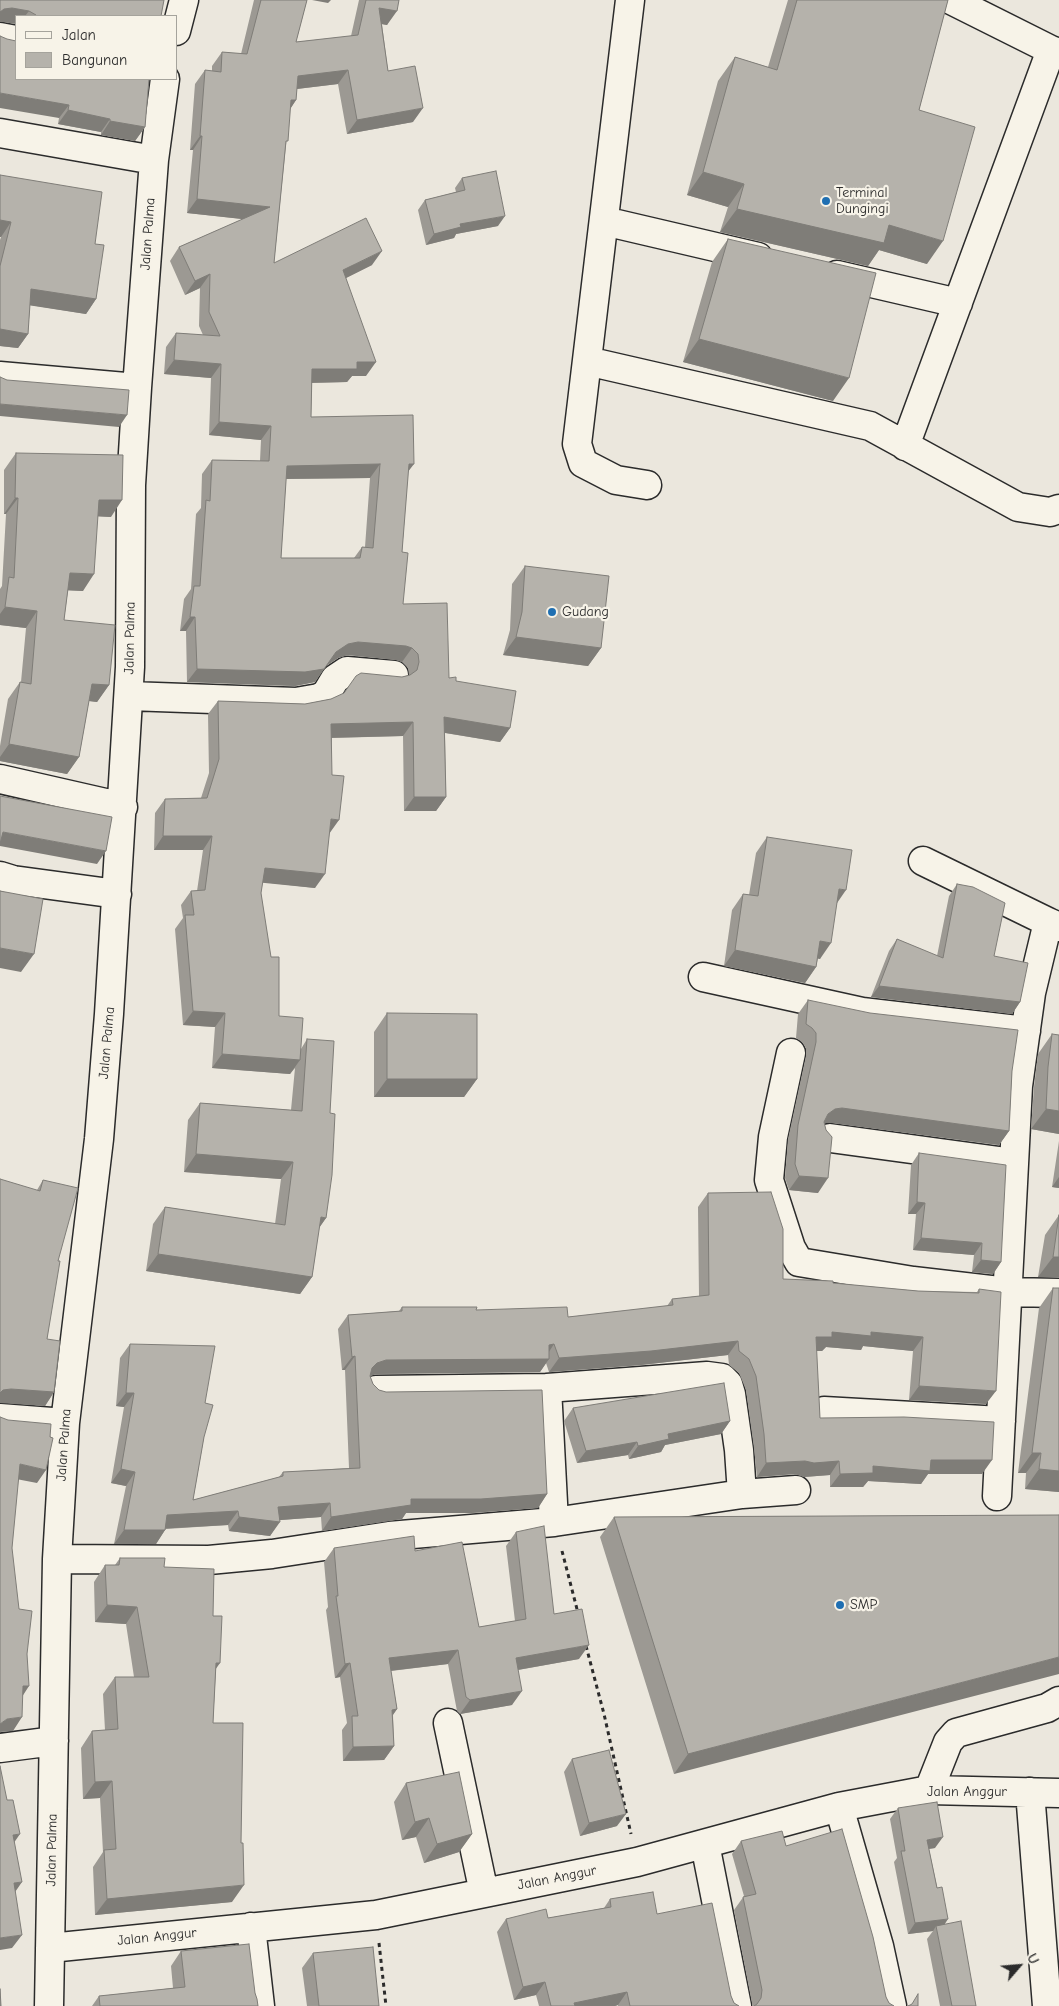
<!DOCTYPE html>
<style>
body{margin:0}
#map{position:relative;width:1059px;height:2006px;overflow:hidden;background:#ebe7dd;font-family:"Comic Neue",sans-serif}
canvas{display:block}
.legend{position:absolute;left:15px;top:15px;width:162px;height:65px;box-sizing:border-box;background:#f7f3e8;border:1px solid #a5a39c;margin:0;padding:6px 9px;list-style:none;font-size:15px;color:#2b2b2b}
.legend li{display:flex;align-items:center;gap:10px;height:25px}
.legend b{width:25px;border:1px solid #a5a39c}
.north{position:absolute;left:994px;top:1941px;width:50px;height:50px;-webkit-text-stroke:4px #f7f3e8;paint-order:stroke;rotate:63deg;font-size:14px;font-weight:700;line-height:20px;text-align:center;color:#2b2b2b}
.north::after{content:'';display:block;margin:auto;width:18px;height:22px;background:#2b2b2b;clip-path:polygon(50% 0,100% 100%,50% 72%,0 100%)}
</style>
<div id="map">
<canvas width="1059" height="2006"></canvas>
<ul class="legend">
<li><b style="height:6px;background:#f7f3e8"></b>Jalan</li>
<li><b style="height:14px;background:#b5b2ab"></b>Bangunan</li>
</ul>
<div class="north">U</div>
</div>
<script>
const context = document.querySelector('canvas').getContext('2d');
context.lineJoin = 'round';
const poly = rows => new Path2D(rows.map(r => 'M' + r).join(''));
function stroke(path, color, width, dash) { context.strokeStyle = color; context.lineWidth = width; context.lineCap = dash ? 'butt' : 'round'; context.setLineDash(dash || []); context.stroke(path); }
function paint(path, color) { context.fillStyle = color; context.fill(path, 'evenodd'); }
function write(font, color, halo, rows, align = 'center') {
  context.font = font + ' "Comic Neue",sans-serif'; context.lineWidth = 4.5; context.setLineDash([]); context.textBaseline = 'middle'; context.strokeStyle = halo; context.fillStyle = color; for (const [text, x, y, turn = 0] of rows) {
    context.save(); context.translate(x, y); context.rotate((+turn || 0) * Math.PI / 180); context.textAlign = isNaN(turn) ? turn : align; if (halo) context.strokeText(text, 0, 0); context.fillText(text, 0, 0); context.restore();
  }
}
const minor = poly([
 [630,0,577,444,583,463,616,480,647,485],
 [951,0,1051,50],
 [176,31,184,0],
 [0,37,16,40],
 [0,133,154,160],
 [604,221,758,257],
 [837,275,958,303],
 [587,361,870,426,1018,507,1050,512,1059,509],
 [0,376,137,388],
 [905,446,1051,50,1059,53],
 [129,696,296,702,319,698,326,694,335,679,347,671,394,675],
 [0,779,123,807],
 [923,861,1048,922],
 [0,876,13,880,117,894],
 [703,977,862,1012,1026,1031],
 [791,1053,773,1137,769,1180,791,1248,799,1262,913,1281,1008,1292,1059,1293],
 [830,1138,1014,1163],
 [376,1390,547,1388],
 [824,1411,1001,1421],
 [0,1418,65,1423],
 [742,1494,796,1490],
 [997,1496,1018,1086,1031,993,1048,922,1059,927],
 [57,1559,209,1560,272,1554,389,1536,554,1522,547,1388,707,1376,722,1378,728,1384,731,1394,739,1450,742,1494,554,1522],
 [448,1723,484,1893],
 [0,1748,54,1741],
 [929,1790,948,1742,956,1733,1047,1708,1059,1701],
 [1030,1792,1047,2006],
 [839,1807,879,1946,892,2006],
 [705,1844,737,2006],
 [251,1927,260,2006],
 [50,1948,376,1915,637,1862,839,1807,929,1790,1059,1793],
 [49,2006,57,1559,65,1423,99,1139,109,1014,130,667,131,485,137,388,154,160,165,79]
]);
stroke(minor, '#2b2b2b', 31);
stroke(poly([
 [562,1551,578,1613],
 [586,1646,604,1714,631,1834],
 [379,1943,386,2006]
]), '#2b2b2b', 3, [4, 4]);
stroke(minor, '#f7f3e8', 28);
paint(poly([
 [0,0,161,16,16,16,3,22,0,22],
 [254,0,307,0,296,42,351,36,359,0,399,0,387,25,382,24,388,71,413,122,347,134,338,84,297,89,296,100,290,109,286,145,274,263,372,265,346,278,366,376,352,376,347,382,312,383,311,417,408,472,402,552,403,604,449,678,456,681,510,728,500,742,445,733,446,797,436,811,404,811,403,736,332,738,329,834,315,888,262,882,261,893,279,1016,301,1049,307,1039,330,1113,326,1218,319,1228,312,1277,300,1294,146,1271,153,1224,165,1207,275,1224,281,1179,184,1172,188,1120,200,1103,291,1110,295,1068,290,1074,212,1068,215,1027,183,1025,175,929,183,918,181,905,191,891,197,891,203,850,154,850,155,813,165,799,201,798,209,773,208,714,218,701,305,704,331,699,402,677,409,675,408,668,402,662,396,660,348,655,338,658,326,666,315,682,295,686,187,682,186,631,180,631,184,599,191,589,196,514,201,508,202,474,212,460,260,461,261,440,209,435,211,378,164,374,166,347,176,333,203,335,199,326,200,288,185,295,170,261,179,247,243,219,187,213,193,150,190,150,195,84,205,70,212,71,212,66,222,52,241,54],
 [370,478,365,547,362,547,354,558,281,558,286,479],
 [788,0,948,0,919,110,927,264,879,250,868,266,720,232,728,207,687,195,718,81,735,57,768,67],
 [16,79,149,79,145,127,135,141,101,135,101,132,58,124,59,118],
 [0,175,95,244,96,299,86,314,30,305,28,334,18,348,0,346,0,240,1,237],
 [462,178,498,226,456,234,454,238,426,245,418,210,425,200,456,192,455,188],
 [728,239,833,401,683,362,712,262],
 [16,453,111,517,98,516,83,591,68,590,64,620,109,685,97,702,89,701,79,757,67,774,0,761,0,746,8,699,20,682,21,682,26,628,0,625,0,589,2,586,6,514,4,514,4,470],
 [525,566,601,648,588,666,503,655,510,630,512,584],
 [767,837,837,904,820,959,818,958,816,967,805,983,724,966,732,910,743,894,749,895,756,853],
 [957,884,994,956,1020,1002,1012,1014,871,997,889,951,897,939,937,956,949,896],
 [808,1000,1012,1071,1009,1131,999,1145,832,1123,825,1123,818,1193,789,1190,785,1178,788,1139,806,1056,806,1048,802,1042,796,1038,798,1014],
 [387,1013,477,1079,464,1097,374,1097,374,1032],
 [1052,1034,1059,1134,1031,1129,1034,1087,1038,1054],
 [1059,1141,1059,1188,1052,1187],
 [919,1153,1001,1262,993,1274,972,1272,974,1255,913,1250,916,1214,908,1214,911,1165],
 [43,1180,58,1261,47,1339,54,1392,45,1406,1,1402,37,1190],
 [708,1193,783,1279,833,1283,918,1291,977,1292,979,1289,986,1404,909,1400,913,1351,863,1346,861,1350,826,1347,822,1351,816,1351,820,1418,982,1474,928,1474,921,1484,868,1481,863,1487,830,1487,830,1475,804,1477,795,1474,757,1477,754,1448,746,1390,739,1373,729,1365,728,1355,641,1365,549,1372,546,1363,540,1372,376,1374,370,1376,373,1384,379,1390,547,1494,538,1508,471,1513,406,1513,402,1519,322,1531,321,1517,280,1520,270,1536,229,1531,228,1525,166,1529,165,1530,156,1544,114,1544,126,1486,111,1483,124,1407,116,1406,120,1358,130,1344,205,1403,204,1437,193,1500,279,1477,283,1472,349,1468,345,1370,342,1370,338,1329,348,1315,399,1311,402,1307,476,1310,568,1317,667,1306,672,1299,699,1296,698,1207],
 [1059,1215,1059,1277,1038,1277,1045,1235],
 [1053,1288,1059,1288,1059,1492,1025,1489,1026,1473,1018,1473,1039,1308],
 [573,1408,730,1421,721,1434,665,1445,661,1452,629,1459,628,1455,577,1463,564,1421],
 [1059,1515,674,1774,600,1537,614,1517],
 [516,1532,554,1614,579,1659,518,1670,512,1705,460,1714,457,1711,448,1664,391,1671,397,1709,393,1715,394,1746,384,1760,343,1761,342,1730,347,1723,340,1677,335,1678,326,1610,328,1607,324,1562,334,1548,415,1551,479,1627,515,1621,506,1546],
 [120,1558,164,1567,213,1616,216,1669,213,1723,232,1902,95,1915,93,1867,103,1852,100,1798,83,1799,81,1748,92,1731,105,1730,103,1694,115,1677,134,1677,126,1624,95,1622,94,1582,105,1565,115,1565],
 [572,1759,617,1826,580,1836,564,1772],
 [406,1783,472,1834,459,1852,424,1863,416,1837,402,1840,394,1802],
 [898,1808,935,1848,929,1849,945,1924,976,2006,940,2006,927,1939,933,1931,908,1934,894,1862,897,1858,890,1819],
 [741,1841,786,1846,886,1997,889,2003,894,2006,752,2006,752,2003,734,1910,744,1896,732,1854],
 [610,1899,657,1914,731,1996,734,2003,739,2006,618,2006,618,2005,615,2006,539,2006,536,1995,514,2000,497,1932,506,1919,548,1918,604,1908],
 [181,1951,255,1993,258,2006,92,2006,99,1996,173,1988,171,1966],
 [313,1953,379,2006,307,2006,302,1968]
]), '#9c9993');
paint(poly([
 [312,0,331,0,328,3],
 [12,8,29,11,25,16,16,16,16,24,3,22,0,22,0,12,4,9],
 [379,8,397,11,387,25,370,22],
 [348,70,338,84,288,90,298,76],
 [0,93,69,105,59,118,0,108],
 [291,100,296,100,287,114],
 [423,108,413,122,347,134,357,120],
 [68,110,110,119,101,132,58,124],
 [110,121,145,127,135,141,101,135],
 [200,136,202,136,193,150,190,150],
 [703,172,744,184,728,207,687,195],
 [197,199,270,207,260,221,187,213],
 [737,209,889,225,943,241,927,264,879,250,868,266,720,232],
 [505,216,498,226,456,234,454,238,426,245,434,234,460,224],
 [0,220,11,222,1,237,0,237],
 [382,251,372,265,334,284,343,270],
 [210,274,200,288,185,295,195,281],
 [31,289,96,299,86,314,21,304],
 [0,329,28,334,18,348,0,346],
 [699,339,849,378,833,401,683,362],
 [174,360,221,364,211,378,164,374],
 [357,362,376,362,366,376,352,376,347,382,302,383,312,369],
 [0,404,127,415,119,427,0,416],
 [219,422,271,426,261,440,209,435],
 [380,464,370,478,278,479,287,466],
 [409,464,414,464,404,477],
 [15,498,18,498,6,514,4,514],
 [99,500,122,500,111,517,88,516],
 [70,573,94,574,83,591,58,590],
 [5,607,37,611,26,628,0,625,0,614],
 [190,617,195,617,186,631,180,631],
 [516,637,601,648,588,666,503,655],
 [358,642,406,646,412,648,402,662,396,660,348,655,338,658,326,666,336,652,348,644],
 [197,669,324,669,315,682,295,686,187,682],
 [92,684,109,685,97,702,81,700],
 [444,717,510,728,500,742,434,731],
 [413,722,403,736,322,738,331,724],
 [9,744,79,757,67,774,0,761,0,757],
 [414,797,446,797,436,811,404,811],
 [331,819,339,820,329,834],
 [3,832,106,851,97,864,0,846,0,836],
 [163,836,212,836,203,850,154,850],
 [265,868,325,874,315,888,255,882],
 [839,889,846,890,835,906],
 [820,941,831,943,820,959,809,957],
 [0,948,34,954,21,972,0,968],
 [735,950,816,967,805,983,724,966],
 [879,986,1020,1002,1012,1014,871,997],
 [193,1011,225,1013,215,1027,183,1025],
 [222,1054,300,1060,290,1074,212,1068],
 [387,1079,477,1079,464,1097,374,1097],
 [842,1108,1009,1131,999,1145,832,1123,825,1123,818,1128,828,1114,835,1109],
 [1046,1109,1059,1111,1059,1134,1031,1129],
 [196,1154,293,1162,281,1179,184,1172],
 [799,1176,828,1178,818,1193,789,1190],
 [1059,1177,1059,1188,1052,1187],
 [917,1202,925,1203,916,1214,908,1214],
 [321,1217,326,1218,314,1235],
 [921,1238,982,1243,974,1255,913,1250],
 [158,1254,312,1277,300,1294,146,1271],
 [1053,1257,1059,1257,1059,1277,1038,1277],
 [981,1260,1001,1262,993,1274,972,1272],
 [832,1332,871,1332,923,1337,913,1351,863,1346,861,1350,826,1347,822,1351,806,1351,816,1337],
 [738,1341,728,1355,641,1365,549,1372,559,1358],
 [554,1344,545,1358,549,1359,540,1372,376,1374,368,1377,372,1368,377,1363,386,1360],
 [355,1356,345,1370,342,1370,352,1357],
 [919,1386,996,1391,986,1404,909,1400],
 [11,1389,54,1392,45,1406,0,1403,0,1393,3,1390],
 [126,1393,134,1393,124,1407,116,1406],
 [730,1421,721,1434,665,1445,661,1452,629,1459,638,1446,668,1434],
 [637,1442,628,1455,577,1463,586,1451],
 [1032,1453,1041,1453,1026,1473,1018,1473],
 [931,1460,992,1460,982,1474,928,1474,921,1484,868,1481,863,1487,830,1487,840,1474,873,1466],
 [805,1461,839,1461,830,1475,804,1477,795,1474,757,1477,766,1463],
 [20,1464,46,1470,37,1483,11,1478],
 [121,1469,135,1472,126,1486,111,1483],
 [1039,1469,1059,1471,1059,1492,1025,1489],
 [547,1494,538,1508,471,1513,406,1513,402,1519,322,1531,331,1517,411,1499],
 [330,1503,321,1517,268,1521,278,1507],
 [238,1511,228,1525,157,1529,167,1515],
 [239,1517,280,1522,270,1536,229,1531],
 [124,1530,165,1530,156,1544,114,1544],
 [107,1605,137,1607,126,1624,95,1622],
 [589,1645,579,1659,506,1672,516,1658],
 [458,1650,448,1664,380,1672,389,1658],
 [1059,1657,1059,1674,674,1774,688,1754],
 [216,1663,220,1663,208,1680],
 [350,1663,340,1677,335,1678,345,1664],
 [23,1686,29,1686,20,1700],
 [522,1691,512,1705,460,1714,470,1700],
 [397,1709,387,1723,392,1710],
 [22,1717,13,1731,0,1732,0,1724,7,1719],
 [394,1746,384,1760,343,1761,353,1747],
 [112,1781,100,1798,83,1799,95,1782],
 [626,1814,617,1826,580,1836,589,1823],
 [429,1818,416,1837,402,1840,415,1822],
 [20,1834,11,1847,13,1835],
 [472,1834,459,1852,424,1863,437,1844],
 [943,1837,935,1848,920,1850,927,1840],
 [22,1882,13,1895,14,1883],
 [244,1885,232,1902,95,1915,107,1899],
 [948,1919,941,1930,936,1926,933,1931,908,1934,915,1923],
 [22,1935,12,1948,0,1950,0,1938],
 [545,1982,536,1995,514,2000,523,1987],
 [627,1992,618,2005,615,2006,572,2006,574,2003]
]), '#7f7d78');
const building = poly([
 [0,0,164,0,161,16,37,16,36,15,29,11,12,8,4,9,0,12,0,0],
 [261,0,307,0,296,42,358,35,366,0,399,0,397,11,379,8,388,71,415,66,423,108,357,120,348,70,298,76,296,100,291,100,288,141,286,141,274,263,366,218,382,251,343,270,376,362,357,362,357,369,312,369,311,417,413,415,414,464,409,464,402,552,408,553,403,604,447,603,449,678,456,677,456,681,516,691,510,728,444,717,446,797,414,797,413,722,331,724,332,775,344,776,339,820,331,819,325,874,265,868,261,893,271,957,279,957,279,1016,303,1018,300,1060,222,1054,225,1013,193,1011,185,915,194,915,191,891,205,890,212,836,163,836,165,799,207,798,219,759,218,701,305,704,331,699,344,693,356,676,361,673,402,677,410,675,417,670,419,662,418,654,412,648,406,646,358,642,348,644,336,652,324,669,305,672,197,669,195,617,190,617,194,586,200,586,206,500,210,501,212,460,269,461,271,426,219,422,221,364,174,360,176,333,220,336,209,312,210,274,195,281,179,247,270,207,197,199,202,136,200,136,205,70,221,72,222,52,247,54,261,0],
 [380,464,373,548,362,547,360,558,281,558,287,466,380,464],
 [797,0,948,0,919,110,975,127,943,241,889,225,884,243,737,209,744,184,703,172,735,57,777,70,797,0],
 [0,36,7,39,16,41,16,79,149,79,145,127,110,121,110,119,68,110,69,105,0,93,0,36],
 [496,171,505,216,460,224,461,227,434,234,425,200,465,190,462,178,496,171],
 [0,175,102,192,95,244,104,245,96,299,31,289,28,334,0,329,0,266,11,222,0,220,0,175],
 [728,239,876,273,849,378,699,339,728,239],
 [0,377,7,380,129,390,127,415,0,404,0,377],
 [16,453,123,455,122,500,99,500,94,574,70,573,64,620,115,625,109,685,92,684,79,757,9,744,20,682,31,684,37,611,5,607,9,577,14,578,18,498,15,498,16,453],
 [525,566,609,576,601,648,516,637,522,612,525,566],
 [0,796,112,817,106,851,3,832,0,844,0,796],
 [767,837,852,850,846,890,839,889,831,943,820,941,816,967,735,950,743,894,758,896,767,837],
 [957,884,973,887,1005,903,994,956,1028,963,1020,1002,879,986,897,939,943,958,957,884],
 [0,891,43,899,34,954,0,948,0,891],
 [808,1000,870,1013,1018,1030,1012,1071,1009,1131,842,1108,835,1109,828,1114,824,1122,826,1130,832,1137,828,1178,799,1176,795,1164,798,1125,816,1042,816,1033,812,1028,806,1024,808,1000],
 [387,1013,477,1014,477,1079,387,1079,387,1013],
 [1052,1034,1059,1035,1059,1111,1046,1109,1048,1067,1052,1034],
 [307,1039,334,1041,330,1113,335,1114,332,1175,326,1218,321,1217,312,1277,158,1254,165,1207,285,1225,293,1162,196,1154,200,1103,302,1111,307,1039],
 [919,1153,1006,1165,1001,1262,981,1260,982,1243,921,1238,925,1203,917,1202,919,1153],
 [0,1179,40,1191,43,1180,78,1188,58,1261,60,1261,47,1339,60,1341,54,1392,11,1389,3,1390,0,1393,0,1179],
 [771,1192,783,1229,783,1279,833,1281,833,1283,918,1291,979,1293,979,1289,1001,1292,996,1391,919,1386,923,1337,871,1332,871,1336,832,1332,832,1337,816,1337,820,1418,904,1417,994,1422,992,1460,931,1460,930,1471,873,1466,873,1473,840,1474,839,1461,814,1463,805,1461,766,1463,764,1434,756,1376,749,1359,739,1351,738,1341,651,1351,559,1358,554,1344,549,1345,549,1359,386,1360,377,1363,372,1368,370,1376,373,1384,379,1390,386,1392,542,1390,547,1494,481,1499,411,1499,411,1505,331,1517,330,1503,278,1507,280,1522,239,1517,238,1511,167,1515,165,1530,124,1530,135,1472,121,1469,134,1393,126,1393,130,1344,215,1346,205,1403,213,1405,204,1437,193,1500,283,1476,283,1472,360,1468,355,1356,352,1357,348,1315,402,1311,402,1307,477,1307,476,1310,567,1307,568,1317,673,1305,672,1299,709,1295,708,1193,771,1192],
 [1059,1215,1059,1257,1053,1257,1059,1215],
 [1053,1288,1059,1288,1059,1471,1039,1469,1041,1453,1032,1453,1053,1288],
 [724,1383,730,1421,668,1434,669,1439,638,1446,637,1442,586,1451,573,1408,724,1383],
 [0,1417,8,1420,51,1424,50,1437,53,1438,46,1470,20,1464,12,1548,19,1609,32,1611,27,1654,29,1686,23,1686,22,1717,7,1719,0,1724,0,1417],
 [1059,1515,1059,1657,688,1754,614,1517,1059,1515],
 [544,1526,554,1614,582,1609,589,1645,516,1658,522,1691,470,1700,466,1697,458,1650,389,1658,397,1709,392,1710,394,1746,353,1747,352,1716,358,1716,350,1663,345,1664,336,1596,338,1596,334,1548,414,1536,415,1551,462,1542,479,1627,526,1619,516,1532,544,1526],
 [120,1558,165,1558,164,1567,214,1569,213,1616,222,1616,220,1663,216,1663,213,1723,243,1723,241,1843,243,1843,244,1885,107,1899,104,1850,116,1849,112,1781,95,1782,92,1731,118,1729,115,1677,149,1677,137,1607,107,1605,105,1565,119,1565,120,1558],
 [609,1750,626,1814,589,1823,572,1759,609,1750],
 [0,1766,7,1800,13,1800,20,1834,13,1835,22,1882,14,1883,22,1935,0,1938,0,1766],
 [459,1772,472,1834,437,1844,429,1818,415,1822,406,1783,459,1772],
 [937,1802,943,1837,927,1840,937,1888,942,1887,948,1919,915,1923,901,1851,905,1851,898,1808,937,1802],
 [842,1829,873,1937,886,1997,889,2003,894,2006,754,2006,757,2004,761,1998,762,1990,743,1897,756,1894,741,1841,782,1831,786,1846,842,1829],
 [653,1892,657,1914,712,1903,731,1996,734,2003,739,2006,630,2006,627,1992,574,2003,575,2006,551,2006,545,1982,523,1987,506,1919,546,1909,548,1918,611,1907,610,1899,653,1892],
 [961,1921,976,2006,952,2006,936,1926,961,1921],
 [249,1944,255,1993,257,1999,258,2006,100,2006,99,1996,185,1987,181,1951,249,1944],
 [373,1947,379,2006,319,2006,313,1953,373,1947],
 [0,1989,1,2006,0,2006,0,1989],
 [918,1994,918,2006,908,2006,912,2004,918,1994]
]);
paint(building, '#b5b2ab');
stroke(building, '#7f7d78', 1);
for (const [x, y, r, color] of [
 [826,201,5,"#1f6fb2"],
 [552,612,5,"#1f6fb2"],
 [840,1605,5,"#1f6fb2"]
]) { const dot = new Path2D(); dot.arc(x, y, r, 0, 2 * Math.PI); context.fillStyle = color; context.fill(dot); stroke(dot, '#f7f3e8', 2); }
write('14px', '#2b2b2b', '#f7f3e8', [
 ["Terminal",836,193],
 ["Dungingi",836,209],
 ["Gudang",562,612],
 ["SMP",850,1605]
], 'left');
write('14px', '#2b2b2b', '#f7f3e8', [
 ["Jalan Palma",148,234,-86],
 ["Jalan Palma",130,638,-89],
 ["Jalan Palma",107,1043,-85],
 ["Jalan Palma",64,1445,-86],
 ["Jalan Anggur",967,1792],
 ["Jalan Palma",52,1850,-89],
 ["Jalan Anggur",557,1878,-11],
 ["Jalan Anggur",157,1937,-6]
]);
</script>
